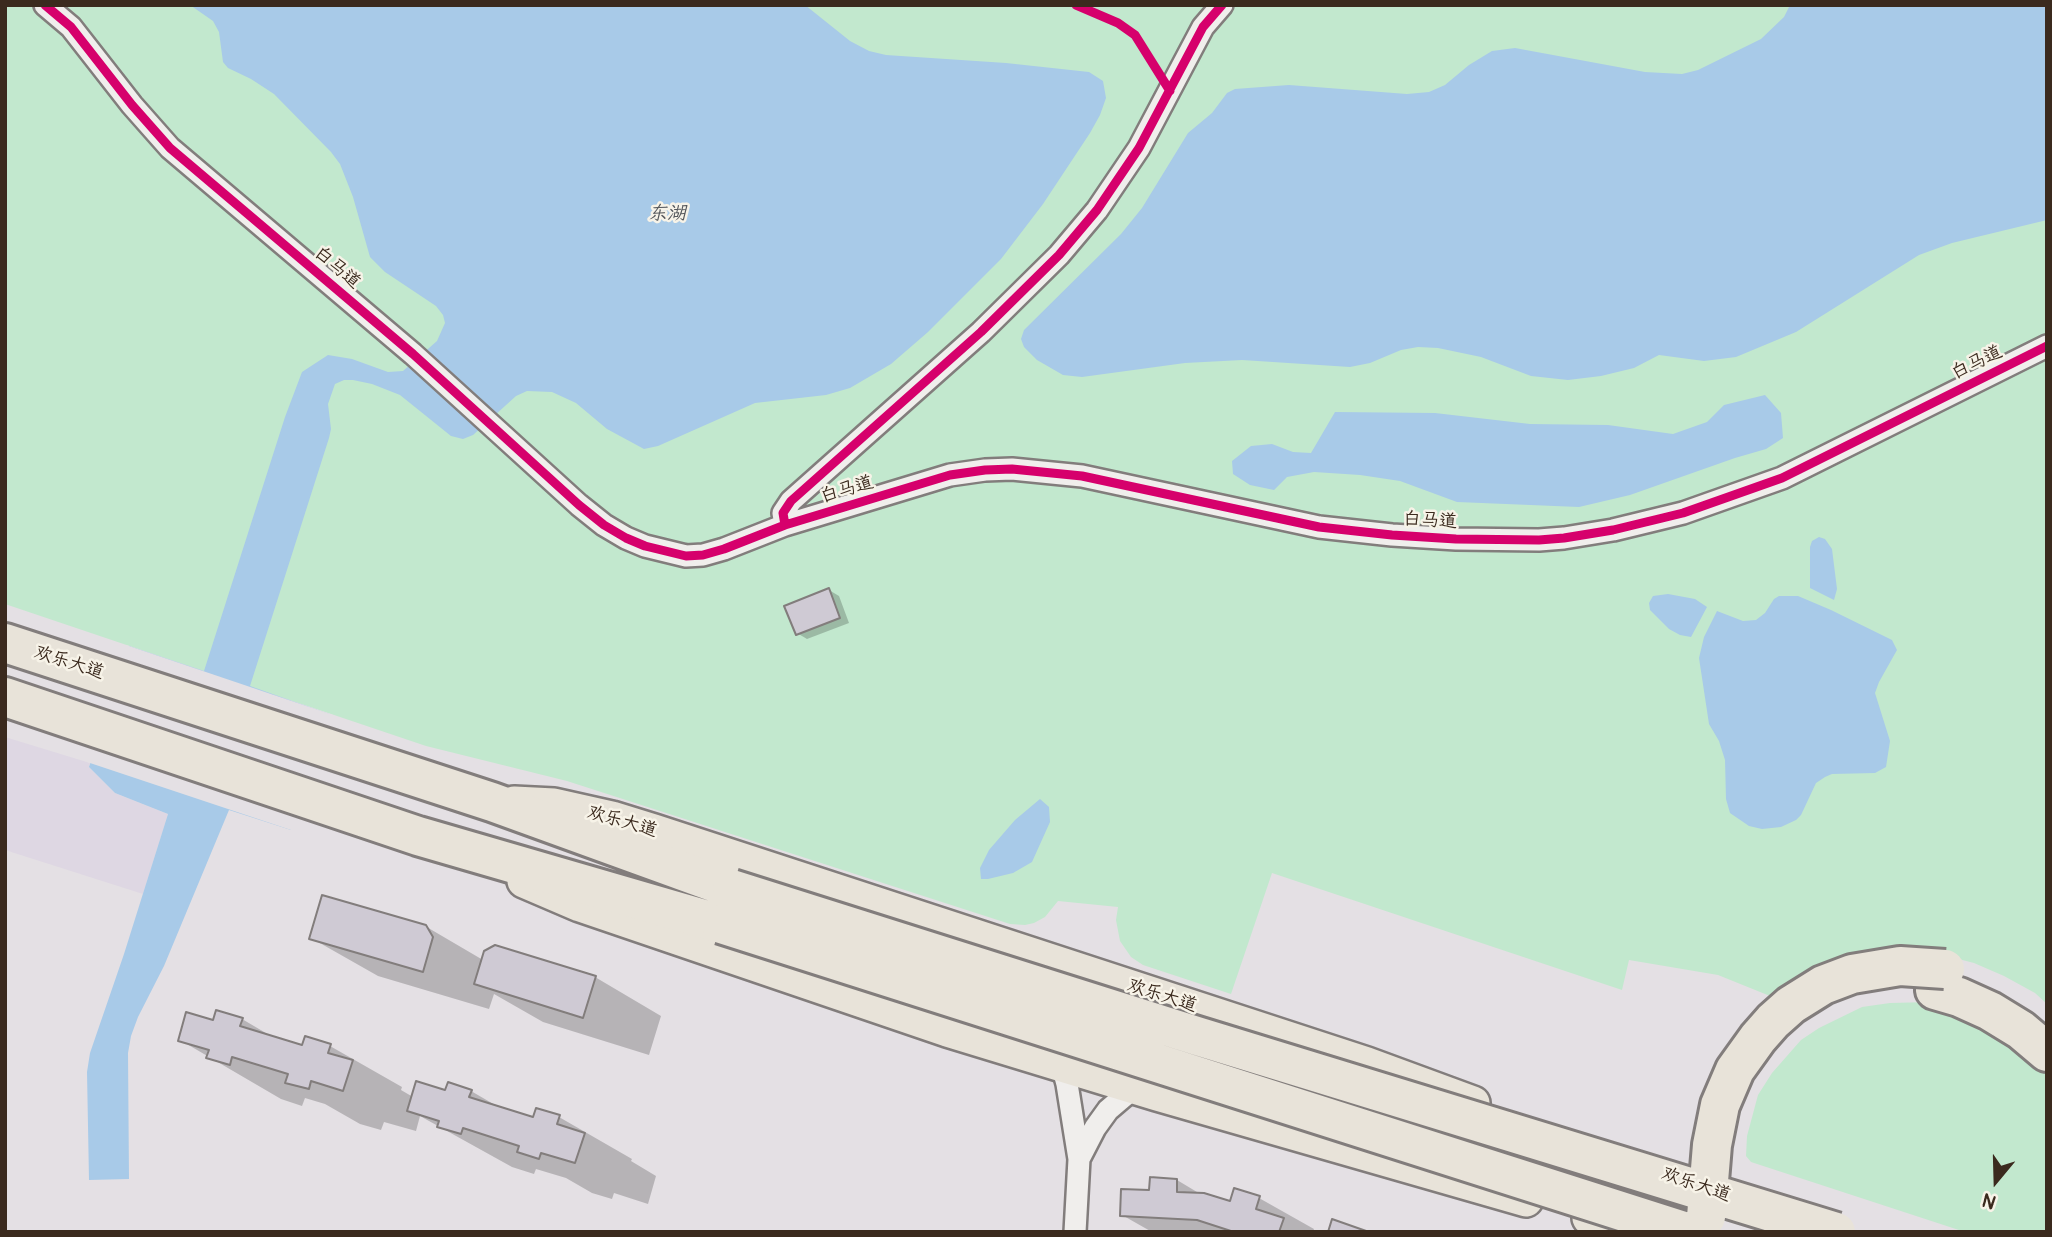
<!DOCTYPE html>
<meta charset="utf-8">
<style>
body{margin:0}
#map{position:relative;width:2052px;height:1237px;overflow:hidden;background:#e4e0e4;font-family:Pangolin,sans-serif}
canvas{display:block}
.frame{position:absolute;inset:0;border:7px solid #3b2a1e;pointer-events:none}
.north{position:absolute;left:1961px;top:1146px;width:70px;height:70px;-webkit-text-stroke:5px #f7f3e8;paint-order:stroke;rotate:199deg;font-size:19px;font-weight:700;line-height:28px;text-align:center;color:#3b2a1e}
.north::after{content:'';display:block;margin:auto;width:24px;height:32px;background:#3b2a1e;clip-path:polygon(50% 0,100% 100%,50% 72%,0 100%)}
</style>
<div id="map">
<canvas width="2052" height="1237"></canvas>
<div class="frame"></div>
<div class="north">N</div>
</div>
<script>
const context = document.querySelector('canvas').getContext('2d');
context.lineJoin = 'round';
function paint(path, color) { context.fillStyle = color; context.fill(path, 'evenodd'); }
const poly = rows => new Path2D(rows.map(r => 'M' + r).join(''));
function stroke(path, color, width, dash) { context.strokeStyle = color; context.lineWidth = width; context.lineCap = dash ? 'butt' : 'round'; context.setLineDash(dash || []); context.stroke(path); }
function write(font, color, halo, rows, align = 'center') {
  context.font = font + ' Pangolin,"LXGW WenKai TC",sans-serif'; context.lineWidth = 5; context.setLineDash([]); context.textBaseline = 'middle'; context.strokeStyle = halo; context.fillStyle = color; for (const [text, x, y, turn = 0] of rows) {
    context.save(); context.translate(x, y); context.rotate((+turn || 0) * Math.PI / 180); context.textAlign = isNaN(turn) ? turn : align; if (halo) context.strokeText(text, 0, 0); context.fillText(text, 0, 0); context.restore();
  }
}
paint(poly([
 [5,737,90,763,89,767,115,793,168,814,143,894,5,850]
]), '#ded7e3');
paint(poly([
 [5,5,2047,5,2047,1004,2035,993,2004,976,1974,963,1939,954,1775,998,1718,975,1629,960,1622,990,1272,873,1231,994,1143,965,1131,957,1120,941,1116,920,1118,907,1058,901,1045,917,1034,923,1025,925,1010,924,567,781,426,746,5,604],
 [1931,1002,2025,1050,2047,1072,2047,1232,1965,1232,1751,1162,1746,1156,1747,1136,1758,1095,1772,1073,1801,1040,1819,1028,1862,1007,1890,1003]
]), '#c2e8ce');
paint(poly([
 [190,5,805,5,850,41,869,51,886,55,1006,63,1089,72,1103,81,1106,98,1100,115,1090,133,1043,204,1001,259,928,332,891,364,850,388,826,395,755,403,658,446,644,449,607,429,576,403,552,392,527,391,516,396,473,435,463,439,451,436,400,395,372,384,353,380,344,380,335,384,328,404,331,429,329,438,250,686,329,714,291,830,229,810,164,966,138,1017,131,1036,128,1053,129,1179,89,1180,87,1072,90,1053,124,954,168,814,115,793,89,767,129,646,204,671,285,417,302,372,328,355,352,359,388,372,403,371,437,341,445,323,443,315,436,306,385,272,370,257,353,197,340,164,331,152,274,94,251,79,228,68,223,62,219,32,213,21],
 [1790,5,2047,5,2047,220,1952,243,1919,255,1796,332,1736,357,1704,361,1659,355,1634,368,1601,376,1568,380,1531,376,1481,357,1438,348,1418,347,1401,350,1370,363,1350,367,1242,360,1185,363,1082,377,1063,375,1037,360,1024,347,1021,339,1024,330,1121,234,1142,208,1188,133,1212,113,1227,93,1235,89,1289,85,1407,94,1429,92,1445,85,1469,65,1492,51,1515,48,1645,72,1682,74,1698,70,1761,39,1784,17],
 [1765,395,1781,413,1783,438,1766,449,1735,458,1630,495,1579,507,1457,502,1400,481,1360,475,1314,472,1287,477,1274,490,1250,485,1233,474,1232,461,1251,446,1272,444,1293,452,1311,453,1335,412,1435,413,1530,424,1608,425,1673,434,1707,422,1724,405],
 [1819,537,1825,539,1832,549,1837,589,1834,600,1810,588,1810,547,1812,541],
 [1668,594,1695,599,1707,607,1691,637,1680,635,1669,629,1650,610,1649,603,1653,596],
 [1779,596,1798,596,1831,610,1892,640,1897,650,1879,682,1875,693,1890,741,1886,767,1875,773,1832,774,1825,777,1816,783,1801,815,1796,820,1781,827,1762,829,1749,826,1730,813,1726,799,1725,760,1719,741,1709,724,1699,658,1704,637,1717,611,1743,621,1756,620,1765,613,1774,599],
 [1040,799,1049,807,1050,822,1032,862,1013,873,988,879,981,879,980,868,989,850,1015,820]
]), '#a8cae8');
paint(poly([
 [126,645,333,715,294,831,87,762]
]), '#e4e0e4');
paint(poly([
 [829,590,839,596,849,623,807,639,797,633],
 [425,926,483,960,595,977,661,1016,649,1055,543,1022,494,994,489,1009,378,976,311,938],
 [242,1019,276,1039,303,1047,330,1046,402,1087,401,1090,413,1097,471,1091,502,1109,535,1119,537,1110,559,1117,632,1159,631,1161,656,1176,648,1204,614,1193,612,1199,592,1193,566,1178,536,1169,534,1174,512,1167,420,1116,416,1131,384,1122,381,1130,360,1124,325,1104,305,1098,302,1106,281,1099,180,1040,214,1022],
 [1177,1180,1202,1195,1231,1204,1259,1198,1314,1229,1313,1232,1152,1232,1122,1215,1151,1192]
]), '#0003');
const building = poly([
 [829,588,840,618,796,635,784,606,829,588],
 [322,895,426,925,433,937,423,972,309,939,322,895],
 [495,945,596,976,583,1018,474,984,484,951,495,945],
 [216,1010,243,1018,240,1026,302,1045,305,1036,331,1044,328,1053,353,1060,343,1091,311,1081,309,1089,285,1083,288,1074,232,1057,230,1065,206,1058,209,1050,178,1041,186,1012,213,1020,216,1010],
 [416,1081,445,1090,448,1082,472,1090,469,1097,533,1117,536,1108,560,1115,557,1124,585,1133,575,1163,541,1153,539,1159,517,1152,519,1146,463,1128,461,1134,437,1127,439,1121,407,1111,416,1081],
 [1150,1177,1177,1179,1177,1192,1204,1193,1230,1201,1234,1188,1260,1196,1256,1209,1284,1218,1279,1232,1234,1232,1197,1220,1120,1216,1121,1189,1149,1190,1150,1177],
 [1332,1219,1369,1232,1328,1232,1332,1219]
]);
paint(building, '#cfcad4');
stroke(building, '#827d7c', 2);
const street = poly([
 [45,5,71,27,132,105,170,148,413,354,579,505,604,525,626,538,645,546,686,556,703,555,724,549,785,525,950,475,985,470,1012,469,1082,476,1319,527,1392,535,1456,539,1539,540,1564,538,1613,530,1683,513,1782,478,2047,346],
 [785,525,783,513,791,501,981,332,1059,255,1097,210,1139,148,1203,27,1222,5],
 [1062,1065,1067,1084,1079,1159,1075,1232],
 [1079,1159,1095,1128,1108,1110,1135,1087]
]);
const primary = poly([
 [514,803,554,805,612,818,654,831,1367,1064,1473,1103],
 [524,881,580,905,947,1030,1157,1094,1526,1200],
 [1589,1218,1616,1232]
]);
const highway = poly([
 [5,643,492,802,732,889],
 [5,697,418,836,721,924],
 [1935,990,1959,997,1990,1011,2021,1030,2047,1052]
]);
stroke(street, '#827d7c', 26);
stroke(primary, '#827d7c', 38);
stroke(highway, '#827d7c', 44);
stroke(street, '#f0eeec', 21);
stroke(primary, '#e8e3d9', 33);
stroke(highway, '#e8e3d9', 38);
const highwayBridge = poly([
 [732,889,1197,1036,1836,1232],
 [721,924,1687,1232],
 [1706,1217,1712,1145,1720,1105,1735,1070,1758,1038,1773,1021,1791,1005,1823,985,1852,974,1900,966,1945,969]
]);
stroke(highwayBridge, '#827d7c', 44, []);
stroke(highwayBridge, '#e8e3d9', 38);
stroke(poly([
 [45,5,71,27,132,105,170,148,413,354,579,505,604,525,626,538,645,546,686,556,703,555,724,549,785,525,950,475,985,470,1012,469,1082,476,1319,527,1392,535,1456,539,1539,540,1564,538,1613,530,1683,513,1782,478,2047,346],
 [1076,5,1118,23,1135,35,1170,91],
 [785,525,783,513,791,501,981,332,1059,255,1097,210,1139,148,1203,27,1222,5]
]), '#d6006c', 9);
write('18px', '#3b2a1e', '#f7f3e8', [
 ["白马道",337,268,40],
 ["白马道",1977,363,-26],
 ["白马道",847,490,-17],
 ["白马道",1430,521,3],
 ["欢乐大道",69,663,18],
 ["欢乐大道",622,822,16],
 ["欢乐大道",1162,996,18],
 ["欢乐大道",1696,1185,19]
]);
write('italic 19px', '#54575b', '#f7f3e8', [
 ["东湖",667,214]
]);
</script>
